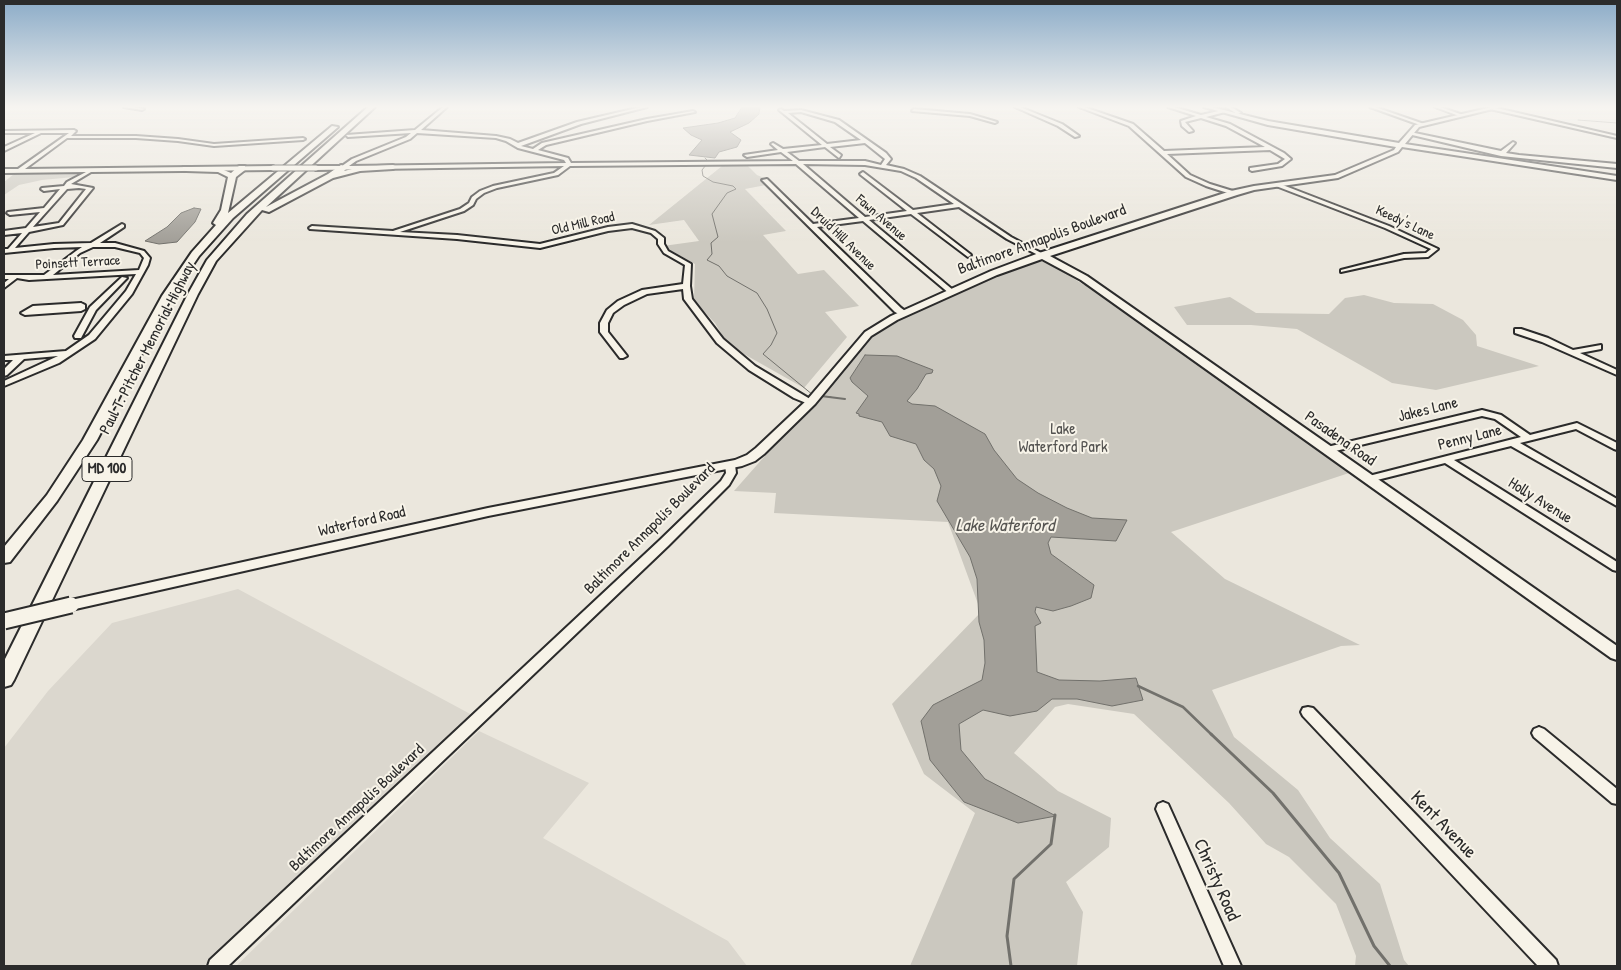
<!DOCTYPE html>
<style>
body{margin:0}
#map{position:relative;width:1621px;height:970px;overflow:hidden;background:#ebe7dd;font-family:"Patrick Hand",sans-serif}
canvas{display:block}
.frame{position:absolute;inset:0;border:5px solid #2b2b2b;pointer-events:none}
</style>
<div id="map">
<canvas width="1621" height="970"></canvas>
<div class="frame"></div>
</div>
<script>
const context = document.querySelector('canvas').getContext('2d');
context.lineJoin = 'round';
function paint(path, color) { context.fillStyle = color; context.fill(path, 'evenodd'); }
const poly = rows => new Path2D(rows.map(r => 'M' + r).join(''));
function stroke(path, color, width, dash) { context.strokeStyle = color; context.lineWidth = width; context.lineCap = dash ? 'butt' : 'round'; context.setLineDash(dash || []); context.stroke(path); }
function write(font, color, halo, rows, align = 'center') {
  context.font = font + ' "Patrick Hand",sans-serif'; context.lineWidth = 4; context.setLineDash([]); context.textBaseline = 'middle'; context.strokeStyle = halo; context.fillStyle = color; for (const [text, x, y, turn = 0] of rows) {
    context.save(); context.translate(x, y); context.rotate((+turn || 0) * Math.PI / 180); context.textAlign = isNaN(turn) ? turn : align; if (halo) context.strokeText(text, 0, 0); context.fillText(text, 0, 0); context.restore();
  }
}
paint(poly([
 [238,589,474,716,363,815,204,966,4,966,4,748,48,691,112,623],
 [479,731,589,783,543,838,728,941,747,966,236,966]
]), '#dbd7ce');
paint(poly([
 [747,165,757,175,764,178,761,180,766,185,745,189,786,231,763,235,798,274,824,270,859,306,825,312,847,337,804,388,728,345,715,323,694,301,695,264,663,246,699,241,684,220,649,225,722,166],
 [28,173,73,173,77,174,74,177,42,180,19,185,4,195,4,182,14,174],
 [1037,261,1047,262,1084,285,1087,284,1352,472,1171,532,1225,579,1360,645,1341,646,1212,690,1234,737,1298,790,1330,838,1380,884,1404,960,1409,966,1355,966,1356,956,1336,904,1289,857,1266,844,1229,803,1134,714,1068,704,1055,707,1014,753,1058,791,1111,818,1109,847,1066,882,1083,912,1077,966,910,966,975,813,924,774,892,704,981,612,948,522,774,513,776,493,734,491,771,449,817,404,861,347,878,332,905,317,1024,264],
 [1364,295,1394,303,1433,304,1463,320,1476,335,1477,346,1539,366,1436,390,1392,383,1297,329,1251,325,1187,325,1174,307,1230,297,1256,313,1329,314,1345,298]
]), '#cbc8bf');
const water = poly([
 [742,107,760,107,759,114,749,123,730,132,741,140,737,147,719,152,715,158,689,155,702,140,691,135,683,128,718,123,735,118,742,107],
 [194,208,201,209,195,222,177,242,159,244,145,241,167,227,181,213,194,208],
 [865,355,897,356,933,370,932,373,926,374,917,389,907,401,912,404,935,406,985,434,994,450,1017,479,1038,493,1067,508,1092,518,1127,520,1116,541,1051,537,1048,543,1051,554,1094,585,1091,598,1071,606,1053,611,1036,607,1035,612,1041,623,1035,626,1037,672,1059,680,1100,681,1136,678,1143,700,1112,706,1077,699,1052,699,1037,711,1010,716,983,710,959,724,961,750,985,779,1056,816,1018,823,964,802,930,760,921,721,933,705,982,680,985,663,984,640,979,622,977,579,970,557,937,501,941,486,934,469,924,460,916,444,890,436,882,422,859,416,859,414,856,413,868,396,852,382,850,378,865,355]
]);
paint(water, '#a29f98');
stroke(water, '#72716c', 1);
stroke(poly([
 [1578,120,1617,123],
 [705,158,708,161],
 [706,165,702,170,703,176,713,182,733,186,736,189,727,193,712,214,718,237,711,243,712,254,707,260,719,266,727,276,757,293,767,309,777,333,771,345,763,354,813,395],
 [820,396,831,397]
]), '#72716c', 1);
stroke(poly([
 [821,396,845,399]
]), '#72716c', 2);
stroke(poly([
 [1138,686,1183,707,1212,735]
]), '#72716c', 2.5);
stroke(poly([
 [1211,734,1273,793,1339,873,1374,946,1390,966],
 [1011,966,1007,936,1014,879,1051,844,1055,815]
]), '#72716c', 3);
const minor = poly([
 [124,107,134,107,144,109,142,110,124,107],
 [443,107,447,107,421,130,496,136,510,139,518,143,577,122,641,107,647,107,581,124,521,146,533,149,542,143,647,119,693,111,695,112,647,121,546,145,538,150,568,158,571,163,793,161,781,152,747,157,744,155,778,150,771,144,773,143,783,149,822,145,779,110,781,109,784,111,801,110,839,120,886,153,891,159,886,165,904,169,920,176,1011,237,1045,255,1040,256,1007,239,959,207,917,213,970,254,971,255,968,257,911,214,869,220,953,290,953,294,950,294,863,221,817,227,901,308,908,313,907,315,901,315,895,312,762,180,767,179,813,224,859,218,796,164,570,166,558,175,497,188,484,193,476,199,473,205,464,211,400,232,457,235,540,244,608,227,632,224,655,231,664,238,664,244,668,251,691,264,690,286,692,299,723,339,755,366,815,402,811,405,794,398,749,370,717,343,684,299,683,289,647,294,624,305,613,313,608,323,608,332,627,356,623,358,620,358,600,332,600,323,607,310,618,301,642,290,683,284,685,265,664,253,658,244,658,239,651,233,632,228,608,231,540,248,457,239,310,229,309,228,312,226,393,231,460,209,469,203,472,197,480,191,493,186,554,173,564,166,316,170,313,168,316,166,342,166,352,159,406,137,411,133,348,137,346,135,415,130,443,107],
 [801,112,835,122,861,140,827,144,788,113,801,112],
 [417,133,496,138,506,141,518,148,564,160,566,163,349,166,356,161,410,139,417,133],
 [865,143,885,159,881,165,865,161,799,161,787,152,825,147,839,158,841,155,830,147,865,143],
 [803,164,865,165,901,171,916,178,954,204,913,210,863,172,860,174,861,175,907,211,865,217,803,164],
 [1015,107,1020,107,1062,124,1079,136,1075,137,1058,126,1015,107],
 [1079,107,1084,107,1133,124,1164,151,1265,147,1226,126,1201,118,1185,122,1193,131,1189,132,1182,126,1181,121,1196,116,1168,107,1174,107,1201,115,1223,110,1225,112,1206,117,1230,124,1284,153,1291,159,1282,166,1252,171,1250,170,1250,168,1278,164,1285,159,1270,150,1167,154,1190,175,1210,184,1236,192,1237,193,1234,195,1206,186,1186,177,1129,126,1079,107],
 [1226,107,1231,107,1241,113,1237,114,1226,107],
 [1370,107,1375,107,1424,124,1420,125,1370,107],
 [1435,107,1440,107,1463,115,1459,116,1435,107],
 [1492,107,1617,136,1617,138,1490,109,1492,107],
 [914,109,970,114,997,122,995,123,970,116,912,111,914,109],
 [74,130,76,131,71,136,136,136,178,139,214,144,303,138,305,139,303,140,214,146,178,141,136,138,67,138,25,169,273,166,276,168,273,170,91,172,71,184,93,188,63,225,29,232,15,248,54,244,91,243,122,224,124,225,124,227,100,243,115,243,144,251,150,258,148,265,132,294,95,339,59,363,4,386,4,381,58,356,24,359,7,375,4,376,4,369,13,360,4,360,4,356,66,351,89,335,126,291,136,274,29,280,17,278,4,288,4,283,9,279,4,279,4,275,44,275,76,251,82,247,54,248,4,253,4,249,8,249,22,233,4,235,4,231,26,228,40,212,10,215,7,213,8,212,44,208,60,189,44,191,41,189,42,188,64,186,67,182,86,172,4,173,4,169,18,169,69,133,41,133,4,151,4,147,35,133,4,133,4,131,74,130],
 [79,188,86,189,59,223,33,227,67,189,79,188],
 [93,247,115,247,140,253,144,258,139,270,53,275,80,253,93,247],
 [1410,132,1501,151,1513,142,1515,143,1506,153,1519,155,1617,164,1617,168,1501,156,1408,134,1410,132],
 [1276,184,1280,184,1389,226,1438,249,1428,257,1404,258,1341,272,1341,270,1404,254,1426,253,1431,249,1385,228,1276,186,1276,184],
 [122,277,127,278,96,310,81,338,75,338,74,336,90,307,122,277],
 [81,303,85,305,85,309,81,311,25,315,21,313,33,306,81,303],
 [1515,329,1521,329,1548,338,1573,350,1601,345,1601,349,1580,353,1617,370,1617,375,1542,342,1515,333,1515,329],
 [1482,410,1501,415,1530,435,1577,423,1617,443,1617,450,1614,449,1576,429,1520,443,1617,499,1617,506,1511,446,1454,460,1617,562,1617,571,1613,570,1445,463,1369,482,1364,479,1365,477,1521,437,1495,419,1482,416,1327,453,1322,450,1327,447,1482,410],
 [730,462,735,465,736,473,729,485,668,546,228,966,208,966,210,960,660,540,721,481,726,473,725,465,730,462],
 [1308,707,1313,708,1556,960,1558,966,1538,966,1303,716,1301,712,1303,708,1308,707],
 [1539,727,1544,729,1617,789,1617,804,1612,803,1534,737,1532,733,1534,729,1539,727],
 [1163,802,1168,804,1241,966,1224,966,1156,809,1158,804,1163,802]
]);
const major = poly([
 [1204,107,1212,107,1268,121,1399,143,1415,125,1492,107,1501,107,1419,127,1405,144,1617,176,1617,180,1402,147,1398,152,1338,178,1254,190,1237,195,1050,256,1087,276,1617,646,1617,660,1611,658,1081,280,1042,259,997,275,897,320,871,336,815,404,764,454,755,461,742,466,488,516,71,610,66,609,64,605,66,601,71,600,488,508,735,460,747,455,756,448,807,400,865,332,891,316,991,271,1039,253,1231,191,1254,186,1335,175,1394,150,1396,147,1268,125,1204,107]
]);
const highway = poly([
 [368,107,375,107,266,207,328,174,341,165,348,167,344,171,360,167,393,165,397,167,393,169,360,171,333,178,269,212,262,210,216,261,198,294,14,680,11,685,4,687,4,661,188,294,207,260,247,214,368,107],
 [332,126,338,127,233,218,199,256,172,296,97,440,57,501,10,562,4,563,4,547,47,495,83,440,162,296,192,252,216,225,213,223,221,210,228,177,218,172,186,171,182,169,183,167,219,168,231,173,239,166,245,166,245,170,236,177,228,213,332,126]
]);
stroke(minor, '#2b2b2b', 4);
stroke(major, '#2b2b2b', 4);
stroke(highway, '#2b2b2b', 4);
paint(minor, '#f7f3e8');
paint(major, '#f7f3e8');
paint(highway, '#f7f3e8');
const minorBridge = poly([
 [273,168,316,168]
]);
const majorBridge = poly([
 [4,621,71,605]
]);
stroke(minorBridge, '#2b2b2b', 7, []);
stroke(majorBridge, '#2b2b2b', 19, []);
stroke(minorBridge, '#f7f3e8', 5);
stroke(majorBridge, '#f7f3e8', 15);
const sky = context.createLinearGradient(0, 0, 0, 242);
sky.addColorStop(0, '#8cacc8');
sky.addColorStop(0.44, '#f6f4f0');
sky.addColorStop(1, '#f6f4f000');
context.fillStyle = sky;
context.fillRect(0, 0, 1621, 242);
write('14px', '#2b2b2b', '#f7f3e8', [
 ["Fawn Avenue",881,218,41],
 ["Keedy's Lane",1405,223,25],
 ["Old Mill Road",583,224,-13],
 ["Druid Hill Avenue",843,239,44],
 ["Poinsett Terrace",78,263,-3]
]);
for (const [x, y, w] of [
 [107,469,50]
]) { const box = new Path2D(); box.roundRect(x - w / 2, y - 12.5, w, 25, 4); context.fillStyle = '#f7f3e8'; context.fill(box); stroke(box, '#2b2b2b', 1); }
write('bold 15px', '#2b2b2b', null, [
 ["MD 100",107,469]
]);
write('16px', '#2b2b2b', '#f7f3e8', [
 ["Baltimore Annapolis Boulevard",1042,240,-20],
 ["Paul T. Pitcher Memorial Highway",148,348,-63],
 ["Jakes Lane",1428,410,-14],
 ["Penny Lane",1470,438,-14],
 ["Pasadena Road",1340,439,35],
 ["Holly Avenue",1540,501,32],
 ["Waterford Road",362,522,-13],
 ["Baltimore Annapolis Boulevard",650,529,-45],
 ["Baltimore Annapolis Boulevard",357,808,-43]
]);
write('16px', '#535250', '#f7f3e8', [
 ["Lake",1063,430],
 ["Waterford Park",1063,448]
]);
write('italic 18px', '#555451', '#f7f3e8', [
 ["Lake Waterford",1005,526]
]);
write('19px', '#2b2b2b', '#f7f3e8', [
 ["Kent Avenue",1443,825,46],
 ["Christy Road",1216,880,66]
]);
</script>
